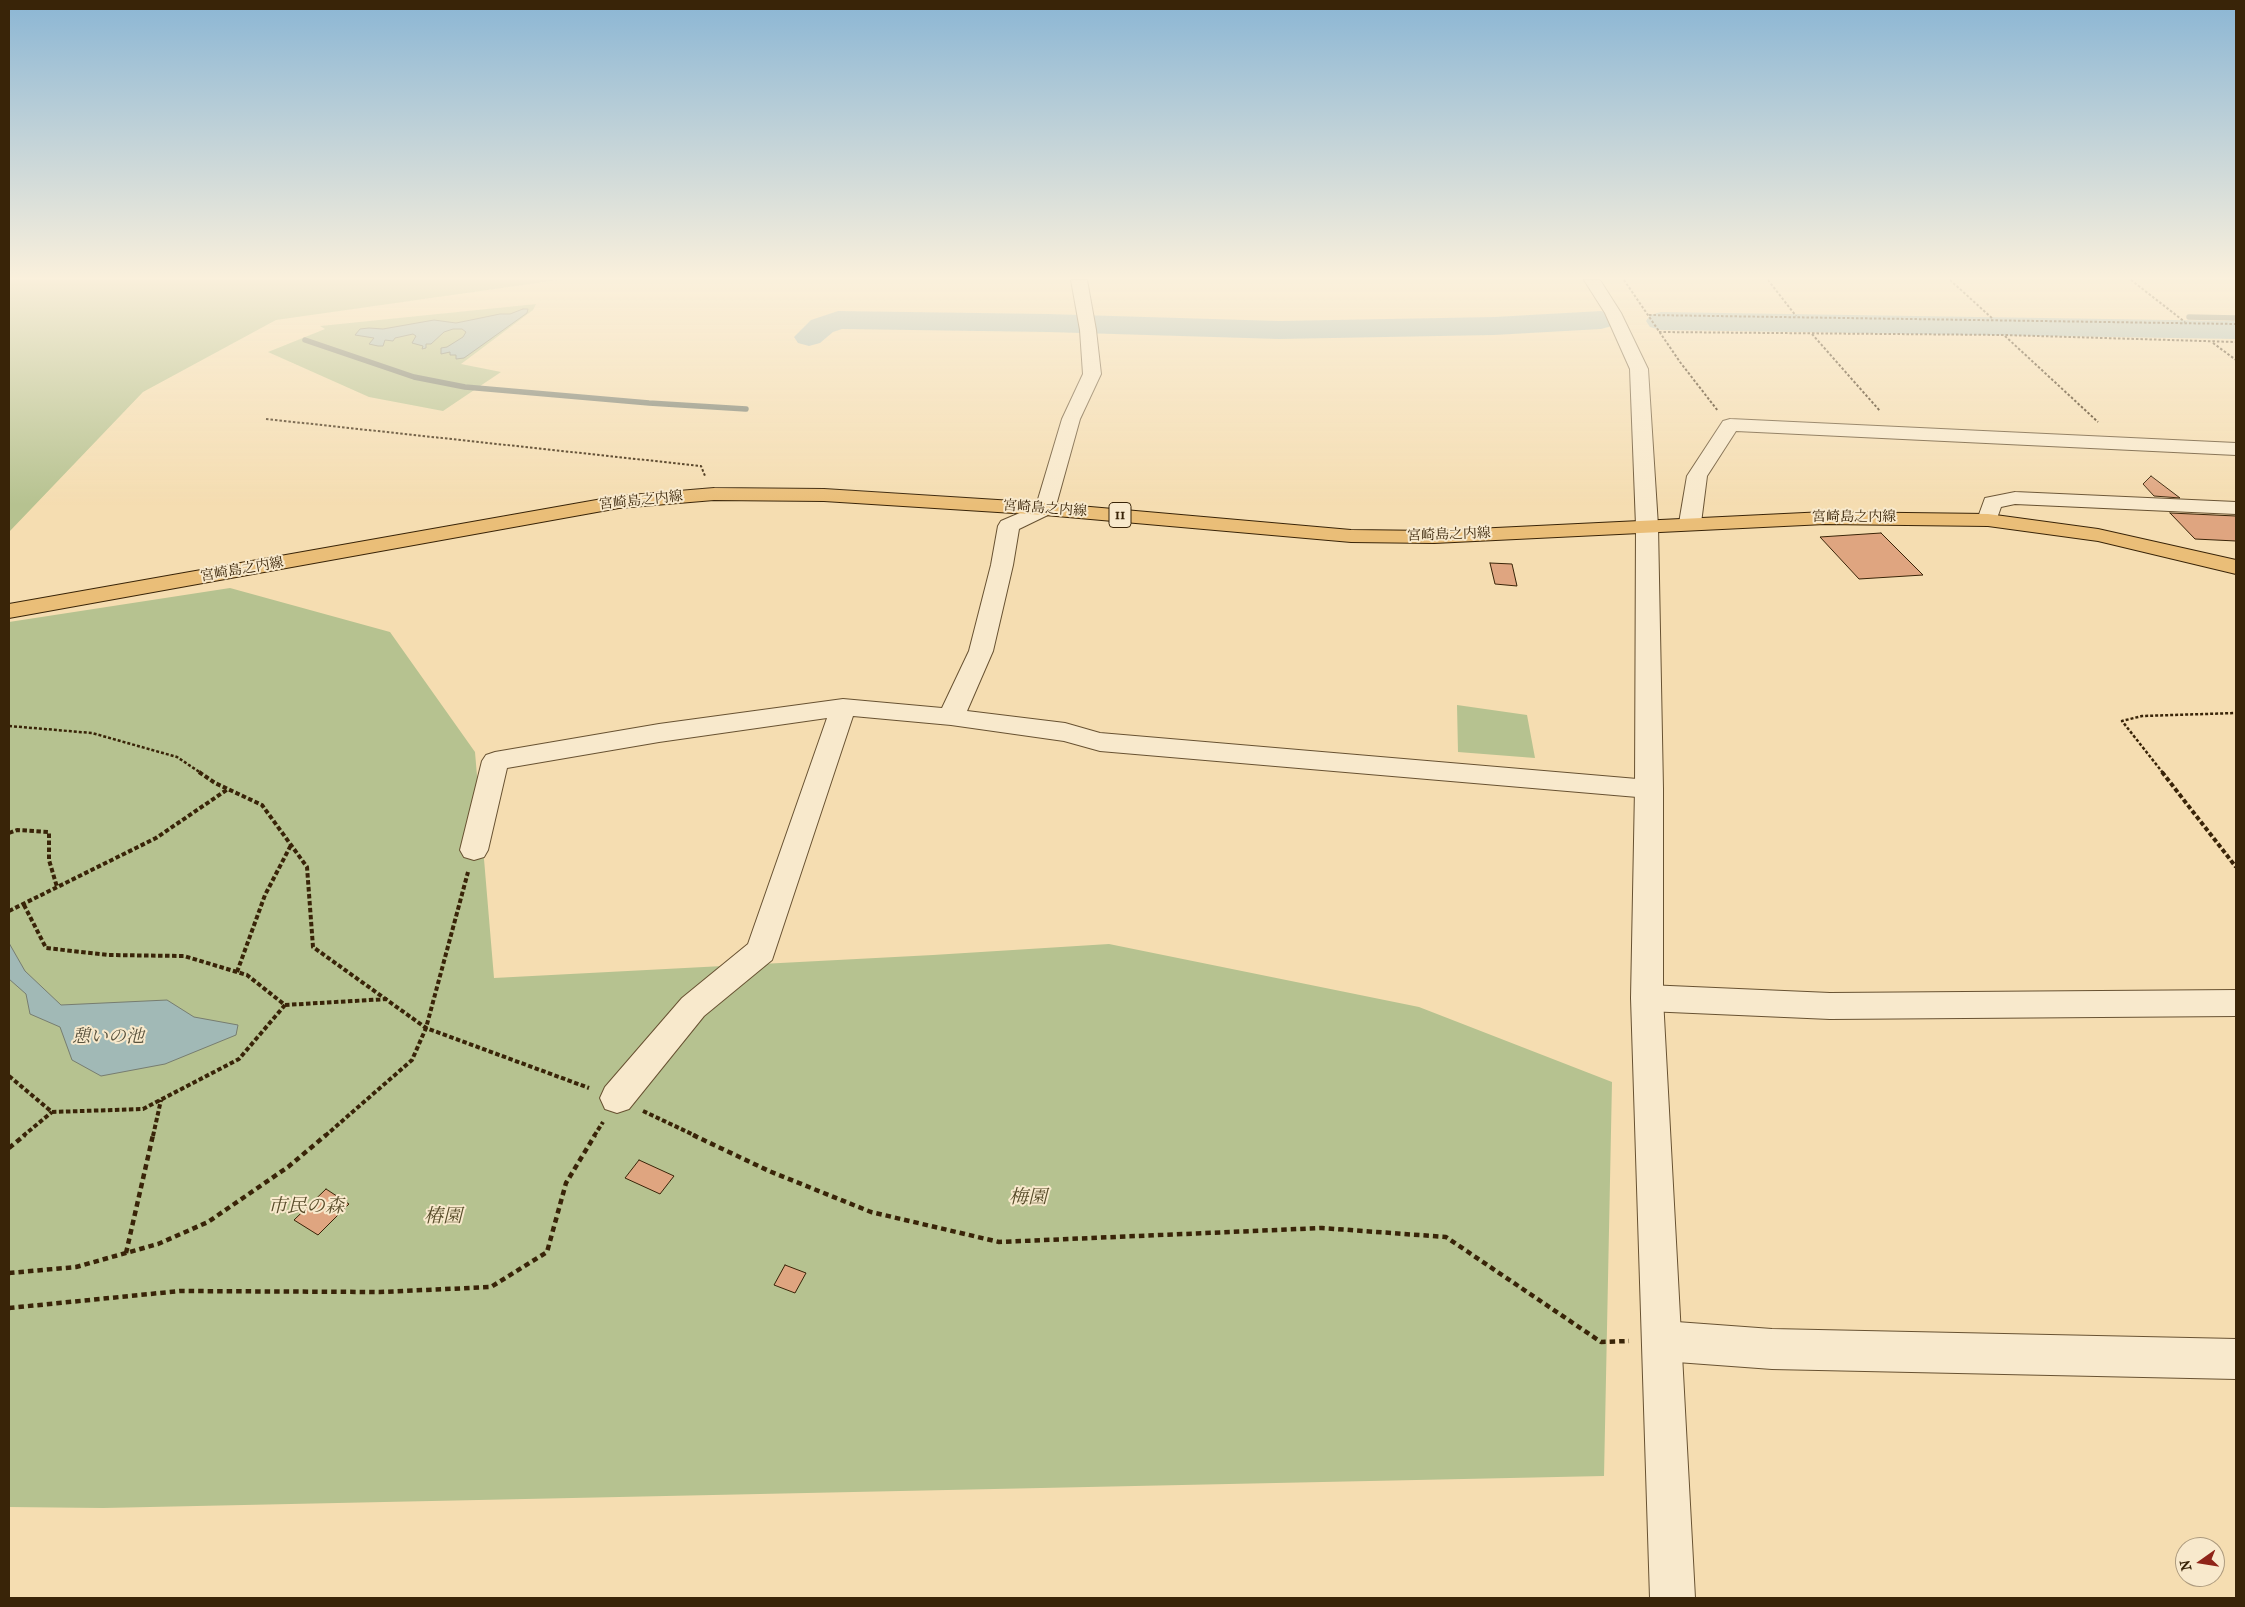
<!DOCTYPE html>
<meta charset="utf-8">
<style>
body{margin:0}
#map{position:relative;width:2245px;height:1607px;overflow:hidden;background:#f5ddb1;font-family:"IM FELL French Canon",serif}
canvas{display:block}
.frame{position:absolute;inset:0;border:10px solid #392408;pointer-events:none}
.north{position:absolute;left:2175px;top:1537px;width:50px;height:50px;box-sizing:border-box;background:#f8e9cc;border:1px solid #ac9a7e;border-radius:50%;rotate:257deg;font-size:14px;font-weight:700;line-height:20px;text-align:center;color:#392408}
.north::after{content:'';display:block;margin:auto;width:18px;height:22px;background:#8f2418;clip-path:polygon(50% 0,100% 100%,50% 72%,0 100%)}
</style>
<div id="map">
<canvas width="2245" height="1607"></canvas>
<div class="frame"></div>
<div class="north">N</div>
</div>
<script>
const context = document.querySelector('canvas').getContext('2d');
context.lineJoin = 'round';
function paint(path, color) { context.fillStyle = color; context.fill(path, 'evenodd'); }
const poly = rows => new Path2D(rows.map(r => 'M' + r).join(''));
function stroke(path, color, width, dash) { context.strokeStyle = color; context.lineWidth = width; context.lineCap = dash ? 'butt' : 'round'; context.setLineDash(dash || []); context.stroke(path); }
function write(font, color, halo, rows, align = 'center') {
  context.font = font + ' "IM FELL French Canon","Noto Serif JP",serif'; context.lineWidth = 4; context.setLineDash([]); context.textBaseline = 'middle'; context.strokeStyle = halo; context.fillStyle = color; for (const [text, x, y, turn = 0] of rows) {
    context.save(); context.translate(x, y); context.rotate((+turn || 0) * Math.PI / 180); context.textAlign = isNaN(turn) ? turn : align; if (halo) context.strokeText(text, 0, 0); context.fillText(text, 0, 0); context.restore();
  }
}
paint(poly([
 [9,280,558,280,276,320,143,392,9,532],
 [536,304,533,310,461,364,501,372,443,411,369,397,268,352,325,329,320,326],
 [230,588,390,632,475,752,494,978,933,955,1109,944,1419,1007,1612,1082,1604,1476,103,1508,9,1507,9,622],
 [1457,705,1527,715,1535,758,1458,752]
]), '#b6c290');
const water = poly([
 [523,309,528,309,527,313,464,358,456,359,456,355,450,355,450,352,441,354,441,348,447,347,463,337,466,332,462,329,453,329,444,332,431,344,426,344,426,348,422,349,423,346,412,343,416,336,413,334,395,338,393,341,385,340,383,346,378,346,369,344,374,338,355,335,360,329,369,328,383,329,434,320,456,323,466,321,500,314,510,314,523,309],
 [9,943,25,971,61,1005,167,1000,194,1017,238,1025,236,1035,165,1064,101,1076,72,1060,60,1027,30,1014,26,994,9,979,9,943]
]);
paint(water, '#a1b9b6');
stroke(water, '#777d70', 1);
stroke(poly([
 [2189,317,2236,318],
 [305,340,414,377,465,387,649,403,746,409]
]), '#777d70', 5.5);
paint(poly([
 [838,311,1048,314,1279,321,1494,317,1601,311,1612,314,1616,320,1612,326,1601,329,1494,335,1279,339,1048,332,842,329,833,332,820,343,809,346,798,343,794,337,811,320,838,311],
 [1661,312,2236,321,2236,339,1661,330,1650,327,1646,321,1650,315,1661,312]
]), '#a1b9b6');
const building = poly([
 [2151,476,2180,498,2154,496,2143,484,2151,476],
 [2170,513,2236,516,2236,541,2195,539,2170,513],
 [1881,533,1923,575,1859,579,1820,537,1881,533],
 [1490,563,1512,564,1517,586,1495,584,1490,563],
 [639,1160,674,1176,660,1194,625,1178,639,1160],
 [326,1189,349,1204,318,1235,294,1220,326,1189],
 [785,1265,806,1273,795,1293,774,1285,785,1265]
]);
paint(building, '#dfa580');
stroke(building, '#392408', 1);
const minor = poly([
 [1071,280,1087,280,1096,330,1101,374,1080,419,1055,509,1052,513,1019,529,1013,565,993,651,967,711,1065,723,1100,733,1649,780,1659,782,1663,789,1659,796,1649,798,1100,751,1064,741,951,725,853,716,772,960,704,1016,629,1109,617,1113,605,1109,600,1098,605,1087,682,998,748,944,827,718,659,742,507,768,488,850,484,857,474,860,464,857,460,850,482,761,486,755,495,752,659,724,843,699,942,708,969,651,991,565,998,526,1001,521,1036,506,1062,419,1083,374,1080,330,1071,280],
 [1730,419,2236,443,2236,455,1736,431,1707,476,1701,523,1698,528,1690,529,1682,528,1679,523,1687,476,1723,421,1730,419],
 [2015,492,2236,502,2236,514,2015,504,2001,507,1995,524,1988,526,1981,524,1977,520,1985,498,2015,492],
 [1647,985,1830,993,2236,990,2236,1016,1830,1019,1647,1011,1636,1007,1631,998,1636,989,1647,985],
 [1663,1321,1772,1329,2236,1339,2236,1379,1772,1369,1663,1361,1649,1355,1643,1341,1649,1327,1663,1321]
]);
const tertiary = poly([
 [1584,280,1600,280,1621,313,1648,369,1658,526,1663,789,1663,998,1695,1598,1650,1598,1631,998,1635,789,1636,526,1630,369,1605,313,1584,280]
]);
const primary = poly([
 [714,488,824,489,1045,503,1351,530,1434,531,1825,512,1988,514,2098,529,2236,560,2236,574,2098,541,1988,526,1825,524,1434,543,1351,542,1045,515,824,501,714,500,619,508,9,618,9,604,619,496,714,488]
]);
stroke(minor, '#685232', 2);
stroke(tertiary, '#685232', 2);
stroke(primary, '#392408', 2);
stroke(poly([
 [1624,280,1680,362,1718,411],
 [1768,280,1796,316],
 [1950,280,1993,319],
 [2131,280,2185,322],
 [1649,315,2236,324],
 [1659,332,2004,335,2236,342],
 [1812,334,1880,411],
 [2005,336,2098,422],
 [2213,343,2236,360],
 [266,419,701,466,705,476]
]), '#392408', 2, [2.5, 2]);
stroke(poly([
 [9,726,92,733,177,757,201,773],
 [2163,773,2122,721,2142,716,2236,713]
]), '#392408', 2.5, [3, 2]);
stroke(poly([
 [199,772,215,783,262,805,307,867,313,947,426,1028,589,1088],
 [2162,772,2236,867],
 [9,833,17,830,49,832,49,860,57,887],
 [9,911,156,838,228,789],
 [237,972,265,895,291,845],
 [285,1005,387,999],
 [9,1076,52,1112,143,1109,239,1059,285,1005,247,975,184,956,108,955,46,948,23,903],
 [643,1111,696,1136],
 [23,1136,52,1112],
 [153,1136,161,1100],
 [325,1136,412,1060,426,1028,468,872],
 [594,1136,603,1122]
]), '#392408', 4, [4.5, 2.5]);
stroke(poly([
 [693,1135,769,1171,871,1212,999,1242,1322,1228,1446,1237,1601,1342,1629,1341],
 [9,1148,25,1135],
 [126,1253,153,1135],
 [9,1273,76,1267,158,1244,208,1222,288,1167,326,1135],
 [9,1308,180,1291,380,1292,491,1287,547,1252,566,1183,595,1135]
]), '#392408', 4.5, [5.5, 4]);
paint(minor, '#f8e9cc');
paint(tertiary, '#f8e9cc');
paint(primary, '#eabe78');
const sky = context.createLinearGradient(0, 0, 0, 505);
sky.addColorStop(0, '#8bb6d4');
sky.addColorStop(0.55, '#faf0dc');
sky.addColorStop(1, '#faf0dc00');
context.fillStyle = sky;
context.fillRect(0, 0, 2245, 505);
write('14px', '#392408', '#f8e9cc', [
 ["宮崎島之内線",641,501,-6],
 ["宮崎島之内線",1045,509,4],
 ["宮崎島之内線",1854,518],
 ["宮崎島之内線",1449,535,-2],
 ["宮崎島之内線",242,570,-10]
]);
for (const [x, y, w] of [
 [1120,515,22]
]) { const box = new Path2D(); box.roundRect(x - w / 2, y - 12.5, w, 25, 4); context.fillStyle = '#f8e9cc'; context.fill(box); stroke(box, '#392408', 1); }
write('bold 15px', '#392408', null, [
 ["11",1120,515]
]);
write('italic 18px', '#58513c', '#f8e9cc', [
 ["憩いの池",108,1038]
]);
write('italic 19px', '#584c2a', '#f8e9cc', [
 ["梅園",1028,1198],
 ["市民の森",306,1207],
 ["椿園",443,1217]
]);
</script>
